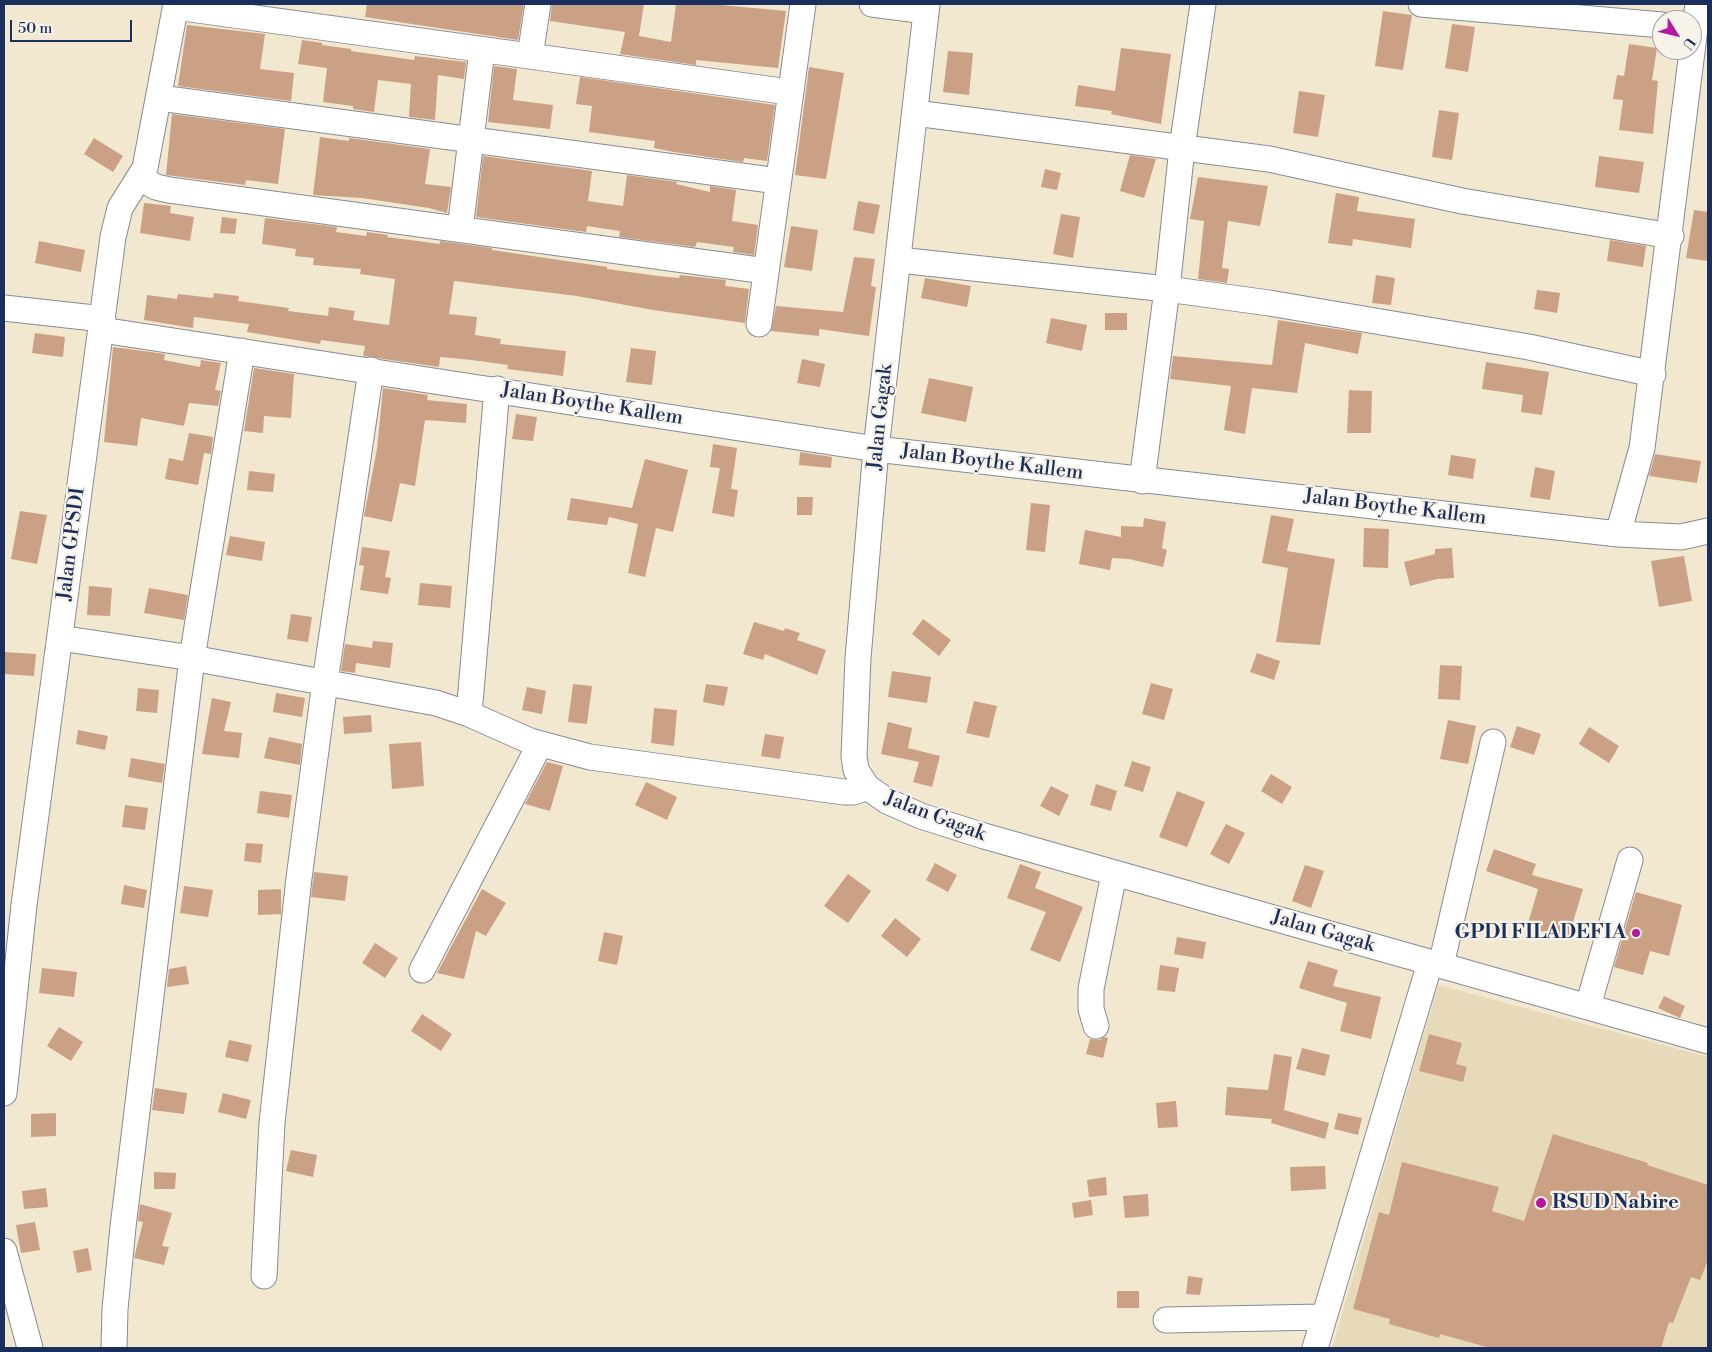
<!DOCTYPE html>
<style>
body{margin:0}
#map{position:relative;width:1712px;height:1352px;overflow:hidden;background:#f2e7cf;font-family:"Libre Bodoni",serif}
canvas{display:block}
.frame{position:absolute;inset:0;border:5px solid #1b2f5e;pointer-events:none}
.north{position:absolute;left:1652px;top:10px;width:50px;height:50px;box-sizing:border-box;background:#f7f3e8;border:1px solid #9fa5b1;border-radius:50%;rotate:126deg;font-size:14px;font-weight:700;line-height:20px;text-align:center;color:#1b2f5e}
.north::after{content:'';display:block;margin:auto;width:18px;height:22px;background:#b5179e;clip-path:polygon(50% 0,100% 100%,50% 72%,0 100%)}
.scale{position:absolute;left:10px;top:20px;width:122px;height:22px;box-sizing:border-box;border:2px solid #1b2f5e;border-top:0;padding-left:6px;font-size:15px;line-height:18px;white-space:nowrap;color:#1b2f5e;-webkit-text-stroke:4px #f7f3e8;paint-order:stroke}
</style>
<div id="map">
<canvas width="1712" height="1352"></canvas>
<div class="frame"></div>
<div class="north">U</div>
<div class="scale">50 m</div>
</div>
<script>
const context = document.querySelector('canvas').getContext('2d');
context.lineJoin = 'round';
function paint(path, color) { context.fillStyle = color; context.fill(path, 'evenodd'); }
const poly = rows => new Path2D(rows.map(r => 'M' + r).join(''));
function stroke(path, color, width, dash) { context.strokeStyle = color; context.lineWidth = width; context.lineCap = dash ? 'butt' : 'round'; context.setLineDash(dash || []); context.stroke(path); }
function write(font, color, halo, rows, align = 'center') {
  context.font = font + ' "Libre Bodoni",serif'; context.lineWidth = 4.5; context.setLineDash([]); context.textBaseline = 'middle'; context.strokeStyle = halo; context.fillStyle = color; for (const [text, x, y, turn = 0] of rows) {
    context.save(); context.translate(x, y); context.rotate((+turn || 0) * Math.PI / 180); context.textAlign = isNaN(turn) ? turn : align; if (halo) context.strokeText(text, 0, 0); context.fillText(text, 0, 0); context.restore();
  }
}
paint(poly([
 [1438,985,1708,1057,1708,1348,1332,1348]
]), '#e6daba');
paint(poly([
 [367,4,524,4,518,40,365,17],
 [552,4,644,4,639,36,671,42,676,4,710,4,786,11,778,68,696,60,696,65,620,54,625,32,550,21],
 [1383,11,1412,15,1403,70,1375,66],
 [1452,24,1475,27,1468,72,1445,68],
 [187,25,265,34,260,69,294,73,291,101,178,86],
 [302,40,322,43,322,45,351,49,351,51,414,60,415,56,466,62,464,79,438,75,435,120,409,117,411,84,378,80,374,112,353,109,353,106,323,102,327,68,298,64],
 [1629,44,1657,48,1652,80,1658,81,1653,134,1619,130,1623,100,1613,99,1617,75,1624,76],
 [1121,48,1171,54,1161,124,1111,114,1112,111,1075,106,1078,85,1115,91],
 [948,51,973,53,969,95,943,92],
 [494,66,517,69,513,100,553,105,550,129,488,122],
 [809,67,844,73,826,179,795,175],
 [580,77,775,105,767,161,744,158,743,162,674,152,654,148,655,141,589,132,592,106,576,104],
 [1299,91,1325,95,1318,137,1293,133],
 [1439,110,1459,113,1452,160,1432,157],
 [172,114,285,129,278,184,246,180,245,185,166,175],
 [320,137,349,141,349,138,430,149,425,184,451,187,447,213,429,208,362,198,313,195],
 [94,138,123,156,113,172,84,154],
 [1130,155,1156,159,1144,198,1120,191],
 [483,156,592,171,588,201,623,206,627,175,677,182,676,184,710,192,710,186,736,190,732,221,758,225,754,255,733,252,734,247,697,242,695,247,619,237,620,231,587,226,586,232,476,217],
 [1599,156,1644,162,1639,193,1595,187],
 [1045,169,1061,173,1057,190,1041,187],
 [1198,177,1268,186,1260,226,1228,221,1222,268,1229,269,1227,283,1198,279,1204,221,1190,219],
 [1336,193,1359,197,1357,211,1415,219,1411,248,1353,239,1352,246,1328,243],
 [858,201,880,205,874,234,853,230],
 [144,203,171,206,170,213,194,217,190,241,140,233],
 [1694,210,1708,212,1708,261,1686,258],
 [1061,214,1080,217,1073,258,1053,254],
 [222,217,237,219,235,234,220,233],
 [265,218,337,227,336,232,366,236,367,232,388,235,387,237,440,244,440,241,492,248,492,250,580,263,607,267,607,269,658,276,679,278,680,275,726,280,725,286,749,289,745,323,653,310,577,296,454,281,449,314,477,317,475,335,501,339,500,344,566,351,563,376,507,369,508,365,472,360,440,357,439,367,363,356,365,346,321,340,320,344,247,332,249,324,194,317,193,328,144,320,147,295,177,299,178,294,213,298,214,293,239,296,238,301,289,308,288,311,328,316,329,307,355,311,353,320,389,325,395,279,360,274,361,269,313,265,314,258,295,256,296,249,262,244],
 [791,226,818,230,812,271,784,267],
 [1610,240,1646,246,1643,267,1607,261],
 [39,241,85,250,81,272,35,263],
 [854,257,875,259,871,286,876,287,869,336,819,329,819,336,771,331,776,306,843,312],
 [1376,275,1395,278,1391,305,1372,303],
 [925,278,971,286,967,307,921,298],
 [1537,290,1560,293,1557,313,1534,309],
 [1105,313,1127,313,1127,330,1105,330],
 [1051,318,1087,325,1082,351,1046,343],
 [1278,320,1362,333,1358,354,1305,343,1297,393,1252,388,1245,434,1224,430,1231,386,1170,379,1173,356,1272,365],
 [35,333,65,337,63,357,32,353],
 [113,347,165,354,164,360,200,367,201,360,221,363,215,390,221,391,218,406,189,403,184,426,141,418,137,446,104,442],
 [631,348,656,351,652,385,626,382],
 [802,359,825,364,820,387,797,383],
 [1486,362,1549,372,1542,415,1521,412,1523,395,1482,389],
 [254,368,294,374,291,418,264,416,263,433,244,431],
 [929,378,973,387,966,422,921,413],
 [383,388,428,395,427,400,467,404,466,423,425,420,415,486,400,483,392,522,364,516,377,449],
 [1349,390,1372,391,1371,433,1347,433],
 [516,414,537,417,533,441,512,439],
 [189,433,213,437,211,454,204,453,198,485,165,479,169,458,183,461],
 [713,444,737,448,731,489,738,490,734,517,712,513,720,468,710,467],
 [800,452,832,457,831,468,799,465],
 [1655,454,1701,461,1697,483,1649,476],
 [1451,455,1476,459,1473,479,1448,475],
 [645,459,688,470,673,532,656,528,645,577,628,573,638,524,609,517,607,525,567,520,571,498,632,508],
 [1535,467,1555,471,1550,500,1530,497],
 [249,471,275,474,273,492,247,490],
 [797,497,813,497,812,515,797,515],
 [1031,503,1050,505,1045,552,1026,550],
 [20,511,47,515,37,564,11,559],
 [1271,515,1294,519,1287,551,1335,559,1320,645,1276,642,1288,568,1262,563],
 [1144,518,1166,522,1162,548,1167,550,1163,567,1129,559,1112,558,1110,570,1079,564,1085,530,1121,537,1121,526,1143,527],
 [1364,528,1389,529,1388,568,1363,567],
 [230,536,265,542,262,561,226,555],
 [362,547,390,551,385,577,391,578,388,594,360,590,364,566,359,565],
 [1452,548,1454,578,1437,579,1410,586,1404,562,1435,554,1435,549],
 [1684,556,1692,601,1659,607,1651,561],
 [420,583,452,586,450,608,418,605],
 [89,586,112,588,110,616,87,615],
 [149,588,188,595,184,620,144,613],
 [291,614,312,617,308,642,287,639],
 [923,619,951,640,939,656,912,634],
 [754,622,784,631,785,628,800,633,797,640,826,650,817,675,765,654,763,660,743,654],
 [373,641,393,643,390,668,356,663,355,673,341,671,345,644,372,648],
 [4,652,36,654,34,676,4,674],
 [1257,653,1280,661,1274,680,1250,672],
 [1440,665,1462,666,1460,700,1438,699],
 [892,671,931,677,927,703,888,697],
 [1151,683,1173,689,1164,720,1142,714],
 [573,684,592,686,587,724,568,722],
 [706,684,728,687,724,706,703,702],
 [527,687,546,691,542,714,522,710],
 [138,688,159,690,157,713,136,711],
 [276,693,305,698,302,717,273,712],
 [212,698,231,702,224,731,242,733,239,758,202,754],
 [974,701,997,706,989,738,966,733],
 [654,708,677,710,674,746,651,743],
 [371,715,372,732,344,734,343,717],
 [1448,720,1476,726,1468,764,1440,759],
 [888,722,912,728,908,748,940,756,932,787,913,782,919,762,881,754],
 [1517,726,1541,734,1534,755,1510,747],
 [1589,727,1619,746,1609,763,1579,744],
 [78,730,108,736,105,750,76,744],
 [765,734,784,737,780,759,761,756],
 [269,737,302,744,300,765,264,758],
 [421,742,424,786,392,789,389,744],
 [131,758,165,764,162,783,128,777],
 [1132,761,1151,767,1143,792,1124,786],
 [547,762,563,766,550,811,525,804],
 [1271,774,1292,787,1282,804,1261,791],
 [646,782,677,797,667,820,635,805],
 [1096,784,1117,791,1111,811,1090,805],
 [1051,786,1069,795,1059,816,1040,806],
 [260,791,292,795,289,818,257,813],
 [1177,791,1205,802,1187,847,1159,837],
 [125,805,148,808,145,830,122,827],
 [1226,824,1245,833,1229,864,1210,854],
 [246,843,263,844,261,863,244,861],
 [1494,849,1536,864,1532,875,1583,889,1568,939,1527,927,1538,889,1486,871],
 [935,863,957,875,948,892,926,880],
 [1020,864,1041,872,1035,888,1083,907,1060,962,1030,950,1046,912,1007,898],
 [1305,865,1324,871,1311,908,1292,901],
 [314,872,348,876,345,901,311,897],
 [848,874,871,891,848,923,824,906],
 [124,885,147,890,144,908,121,904],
 [184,886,213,890,208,917,180,913],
 [281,889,281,914,258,915,258,890],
 [482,889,506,903,486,936,476,931,464,979,437,973],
 [1636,892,1682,905,1669,956,1650,951,1643,975,1614,967],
 [895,918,921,939,907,957,881,936],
 [604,932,623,936,617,965,598,961],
 [1177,937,1206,942,1203,959,1174,954],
 [375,943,398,958,385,978,362,963],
 [1308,961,1338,970,1333,986,1381,997,1371,1039,1340,1031,1347,1003,1299,988],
 [1160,965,1179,968,1175,992,1157,990],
 [186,966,189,984,167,987,169,969],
 [42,968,77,972,74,997,39,993],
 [1664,996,1685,1006,1680,1018,1658,1008],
 [422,1014,452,1034,441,1051,411,1031],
 [59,1027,83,1042,71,1061,47,1046],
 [1429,1034,1462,1043,1456,1064,1467,1067,1463,1082,1419,1071],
 [1104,1037,1108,1038,1103,1058,1086,1054,1090,1039,1100,1040],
 [229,1040,252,1045,248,1062,225,1057],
 [1302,1048,1330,1055,1325,1076,1296,1069],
 [1274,1054,1292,1057,1284,1110,1329,1123,1325,1139,1271,1123,1272,1119,1225,1115,1227,1087,1268,1090],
 [155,1088,187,1093,184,1114,152,1110],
 [223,1093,251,1100,246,1119,218,1112],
 [1176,1101,1178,1127,1158,1128,1156,1103],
 [56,1113,56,1136,31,1137,31,1114],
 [1338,1113,1362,1118,1358,1135,1334,1129],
 [1553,1134,1648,1163,1647,1165,1708,1185,1708,1260,1700,1280,1691,1277,1673,1323,1669,1322,1661,1348,1490,1348,1440,1334,1439,1338,1389,1324,1390,1319,1353,1309,1379,1212,1389,1215,1402,1162,1499,1187,1492,1211,1524,1221],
 [291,1150,317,1155,313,1177,286,1171],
 [1325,1166,1326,1189,1291,1191,1290,1167],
 [154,1172,176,1173,175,1189,154,1189],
 [1106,1177,1107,1195,1089,1197,1087,1180],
 [46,1188,48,1207,24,1209,22,1191],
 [1148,1194,1149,1216,1125,1218,1123,1196],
 [1091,1200,1093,1215,1074,1218,1072,1203],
 [140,1204,172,1213,162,1246,169,1247,164,1265,134,1258,143,1222,138,1221],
 [35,1222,40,1250,21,1253,16,1225],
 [88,1248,92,1270,77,1273,73,1251],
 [1188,1276,1203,1278,1200,1295,1186,1294],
 [1117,1291,1139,1291,1139,1308,1117,1308]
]), '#cba186');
const minor = poly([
 [872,4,926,11],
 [927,4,876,449,858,658,854,756,856,770,867,787,887,801,921,816,984,836,1708,1041],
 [1421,4,1662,25],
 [176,7,789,92],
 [530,56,538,4],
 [160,98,778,181],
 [915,113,1269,159,1462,201,1671,236],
 [140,178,156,187,169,190,766,271],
 [460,229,482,50],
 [899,260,1167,289,1269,303,1529,347,1653,374],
 [4,308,103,319],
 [759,324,803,4],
 [102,330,876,449,1618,534,1681,537,1708,531],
 [1142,481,1167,289,1182,148,1203,4],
 [1618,534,1642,448,1698,4],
 [60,638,192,658,436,703,469,714,530,741,590,757,844,792,854,792,867,787],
 [469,714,497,389],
 [1441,965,1493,742],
 [422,970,540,744],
 [1588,1006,1630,860],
 [1096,1026,1091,1009,1091,989,1114,874],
 [4,1093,24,905,113,237,120,208,145,168,176,4],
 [4,1251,30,1348],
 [264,1276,272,1123,299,878,325,682,371,370],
 [1166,1320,1323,1317],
 [114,1348,115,1309,123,1227,192,658,242,351],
 [1315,1348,1430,963]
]);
stroke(minor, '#868b96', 27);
stroke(minor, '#fff', 25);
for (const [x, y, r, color] of [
 [1636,933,5,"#b5179e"],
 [1541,1203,6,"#b5179e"]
]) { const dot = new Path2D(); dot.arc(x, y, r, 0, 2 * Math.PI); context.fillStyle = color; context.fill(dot); stroke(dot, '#f7f3e8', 2); }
write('20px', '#1b2f5e', '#f7f3e8', [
 ["Jalan Boythe Kallem",592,405,9],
 ["Jalan Gagak",881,417,-84],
 ["Jalan Boythe Kallem",992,463,7],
 ["Jalan Boythe Kallem",1395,508,7],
 ["Jalan GPSDI",72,544,-83],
 ["Jalan Gagak",935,817,21],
 ["Jalan Gagak",1323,932,16]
]);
write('bold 20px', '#1b2f5e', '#f7f3e8', [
 ["GPDI FILADEFIA",1626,933],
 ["RSUD Nabire",1552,1203,"left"]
], 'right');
</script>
